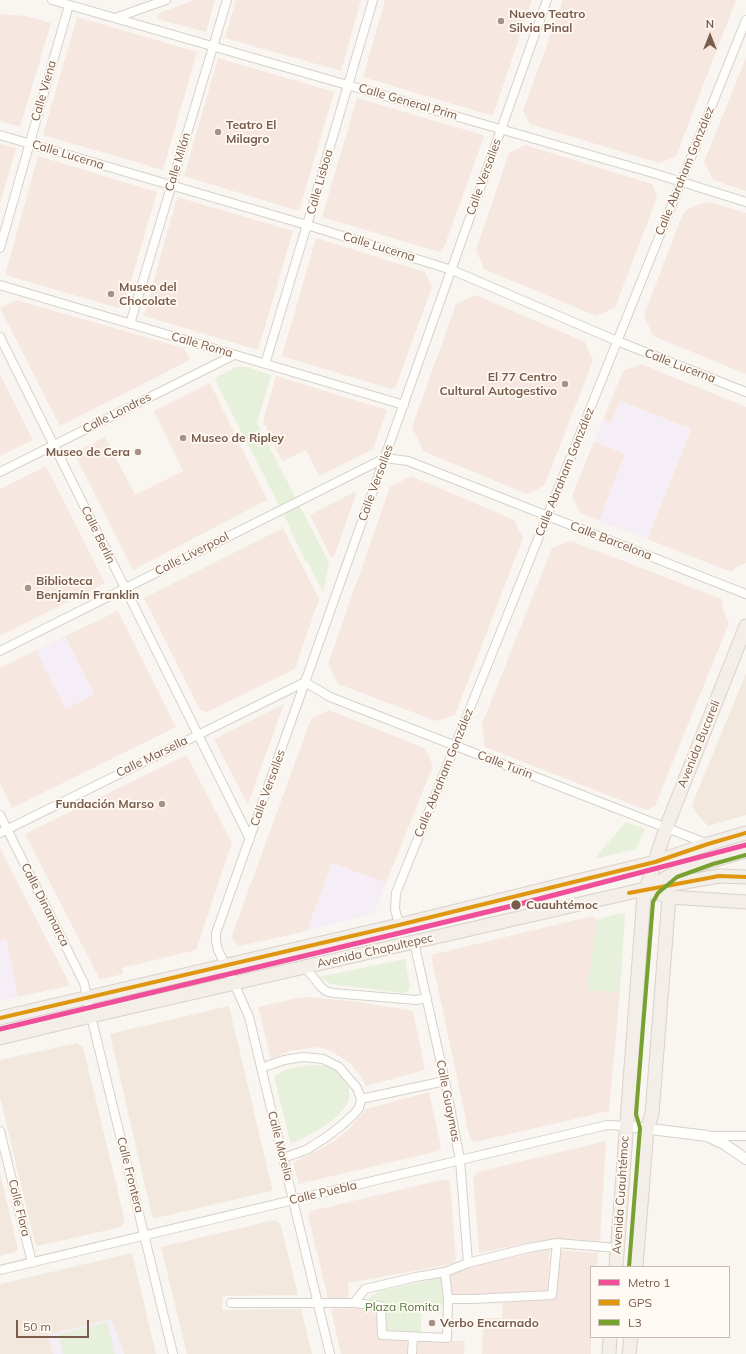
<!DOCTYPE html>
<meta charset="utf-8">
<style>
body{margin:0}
#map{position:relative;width:746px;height:1354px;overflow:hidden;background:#f9f5f0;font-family:Mulish,sans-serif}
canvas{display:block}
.legend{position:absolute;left:590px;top:1266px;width:140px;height:72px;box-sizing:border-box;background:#fffaf3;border:1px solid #cabbb1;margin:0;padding:5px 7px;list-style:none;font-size:12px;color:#7a5c4d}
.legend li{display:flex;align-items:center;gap:8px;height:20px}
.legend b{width:20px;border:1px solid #cabbb1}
.north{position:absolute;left:690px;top:16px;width:40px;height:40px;-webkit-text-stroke:3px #fffaf3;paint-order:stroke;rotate:0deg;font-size:11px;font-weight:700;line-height:16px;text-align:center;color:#7a5c4d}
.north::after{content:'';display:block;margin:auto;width:14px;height:18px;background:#7a5c4d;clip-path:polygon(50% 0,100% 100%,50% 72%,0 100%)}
.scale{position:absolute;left:16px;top:1320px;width:73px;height:18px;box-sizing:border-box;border:2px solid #7a5c4d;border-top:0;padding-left:5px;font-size:12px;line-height:14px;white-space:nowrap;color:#7a5c4d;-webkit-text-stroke:3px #fffaf3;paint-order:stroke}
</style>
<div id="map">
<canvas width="746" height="1354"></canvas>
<ul class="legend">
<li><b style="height:5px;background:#f04e98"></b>Metro 1</li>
<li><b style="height:5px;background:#de970f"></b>GPS</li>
<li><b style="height:5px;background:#78a22f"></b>L3</li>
</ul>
<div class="north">N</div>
<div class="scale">50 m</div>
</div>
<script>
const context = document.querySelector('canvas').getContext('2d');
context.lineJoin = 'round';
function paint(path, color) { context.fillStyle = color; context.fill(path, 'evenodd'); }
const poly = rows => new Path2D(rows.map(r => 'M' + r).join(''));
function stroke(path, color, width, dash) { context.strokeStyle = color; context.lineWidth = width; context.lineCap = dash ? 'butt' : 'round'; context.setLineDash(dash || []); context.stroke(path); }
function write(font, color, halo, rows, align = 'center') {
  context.font = font + ' Mulish,sans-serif'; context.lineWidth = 3.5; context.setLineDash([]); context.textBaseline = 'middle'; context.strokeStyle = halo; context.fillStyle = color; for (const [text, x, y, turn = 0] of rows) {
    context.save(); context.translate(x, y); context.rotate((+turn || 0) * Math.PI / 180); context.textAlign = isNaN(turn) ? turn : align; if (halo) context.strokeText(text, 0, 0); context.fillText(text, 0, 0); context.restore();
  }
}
paint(poly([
 [746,673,746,815,708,826,693,809,692,805],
 [229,1006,272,1188,271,1191,156,1218,152,1216,110,1034],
 [77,1043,83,1047,125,1221,121,1227,38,1246,35,1243,0,1097,0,1060],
 [0,1173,18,1249,15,1252,0,1256],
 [275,1220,280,1223,298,1295,223,1296,222,1310,301,1309,312,1354,187,1354,161,1247],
 [132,1253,156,1354,124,1354,111,1319,48,1335,53,1354,0,1354,0,1284]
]), '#f2e8de');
paint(poly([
 [195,0,215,0,206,32,157,19,159,13],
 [236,0,361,0,341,71,225,38],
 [385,0,532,0,493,116,363,77],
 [563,0,736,0,676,156,659,163,530,124,523,111],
 [0,14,26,16,51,23,20,127,0,121],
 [77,17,197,52,163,170,43,135],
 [218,58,334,92,299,211,184,176],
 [746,58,746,191,713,180,704,162],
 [357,98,483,135,484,137,443,250,440,252,322,217],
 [0,144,16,148,0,204],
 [525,145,652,184,657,197,615,308,596,316,484,269,476,250,509,153],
 [38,156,157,192,124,305,118,308,5,275],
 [177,197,293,231,258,350,144,316],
 [708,202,714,203,746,213,746,374,653,336,644,315,682,216,687,210,694,206],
 [316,238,425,272,432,287,396,386,391,389,282,356],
 [476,295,585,342,593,361,544,486,527,494,423,451,412,427,456,304],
 [16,300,184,348,190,360,60,426,0,308],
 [641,364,746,407,746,563,736,567,731,572,647,539,691,429,620,401,611,423,603,420,623,371],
 [0,374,33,440,0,456],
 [276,376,387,410,373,449,319,476,306,450,282,461,263,421],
 [210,383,267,500,133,570,74,453,105,437,135,495,183,471,154,411],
 [594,441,625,454,599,521,580,513,572,496],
 [46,466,105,583,0,636,0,489],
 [411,476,514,520,523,538,455,715,436,721,338,684,328,664,390,487],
 [354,492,356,494,334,557,331,557,310,515],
 [283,528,319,599,295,669,207,712,200,710,144,598],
 [571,541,722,599,723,610,729,623,655,806,646,810,485,747,482,724,552,548],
 [118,611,176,727,12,808,0,783,0,668,36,650,66,709,94,694,65,636],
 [284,704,249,801,248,805,214,739],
 [329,710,426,749,433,766,386,883,332,863,307,931,239,946,231,938,311,719],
 [186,755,187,756,232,843,196,950,122,968,123,974,100,980,25,834],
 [0,848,69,983,68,986,18,997,6,940,0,942],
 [592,916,597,920,587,990,620,992,609,1111,475,1142,470,1139,431,955],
 [310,997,359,1002,413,1011,425,1070,366,1086,360,1075,351,1064,331,1051,318,1047,289,1051,282,1054,271,1060,258,1007,298,998],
 [429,1092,441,1147,438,1151,299,1184,293,1163,324,1147,336,1140,349,1129,366,1109],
 [606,1141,600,1241,558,1239,537,1241,479,1253,473,1177,477,1172],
 [445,1179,450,1182,456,1259,454,1262,451,1264,420,1270,352,1282,348,1283,349,1293,347,1298,328,1298,308,1216,311,1211],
 [550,1249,548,1289,544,1292,449,1295,448,1272,456,1272,482,1264],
 [560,1250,598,1253,597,1267,591,1267,591,1354,482,1354,484,1318,502,1318,503,1300,556,1296],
 [379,1307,379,1337,407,1338,407,1354,341,1354,331,1309],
 [417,1339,465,1341,464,1354,417,1354]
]), '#f6e8e1');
paint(poly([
 [620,401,691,429,647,539,599,521,625,454,594,441,603,420,611,423],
 [65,636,94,694,66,709,36,650],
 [332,863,386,883,374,913,307,931],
 [6,939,18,997,0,1001,0,942],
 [111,1319,124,1354,53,1354,48,1335]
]), '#f6eef6');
paint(poly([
 [236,367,246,367,271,375,257,423,329,563,323,592,307,561,306,562,289,527,290,527,215,380,217,377],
 [626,822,645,829,636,849,594,859],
 [620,913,625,915,620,992,587,990,597,920],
 [405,959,410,988,407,992,402,993,331,984,319,977],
 [316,1065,326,1066,336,1070,340,1073,345,1079,349,1088,349,1100,344,1109,335,1118,317,1131,291,1144,274,1077,285,1070,301,1066],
 [443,1277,444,1305,430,1305,430,1311,421,1311,421,1335,385,1335,383,1304,368,1298,380,1291],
 [107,1322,115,1354,63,1354,58,1334]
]), '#e7f0db');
const minor = poly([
 [52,0,653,173,746,202],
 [115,18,166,0],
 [0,135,307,225,452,270,617,341,746,392],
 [0,248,69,5],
 [0,285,404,405],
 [130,324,227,0],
 [0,337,250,839],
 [265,364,307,225,373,0],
 [0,472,234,355],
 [0,651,385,458,408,461,746,594],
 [0,815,84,983,91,1016,173,1354],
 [0,833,305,682,330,697,708,844],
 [399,925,395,909,396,893,746,20],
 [414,942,445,1081,460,1160,468,1263],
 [305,967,321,987,326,991,333,993,416,1000,427,998],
 [261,1068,284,1060,303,1057,323,1059,339,1067,357,1088,361,1099,359,1108,353,1115,341,1126,325,1138,306,1150,283,1158],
 [361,1099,445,1081],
 [0,1131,32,1263],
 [709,1136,746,1136],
 [0,1270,607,1125,627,1126],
 [445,1272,448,1299,447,1338,382,1335,381,1306,354,1303,365,1289,416,1277,445,1272],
 [445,1272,468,1263,528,1248,557,1243,617,1248],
 [448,1299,473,1299,552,1295,557,1243],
 [231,1303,354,1303],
 [330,1354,249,1017,234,983,218,950,216,941,216,933,547,0],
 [412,1354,413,1337]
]);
const tertiary = poly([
 [627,1126,707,1136,724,1144,746,1159]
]);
const primary = poly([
 [657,887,719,876,746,877],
 [645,889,669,897,746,902],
 [0,1018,399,925,655,862,708,844,746,833],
 [0,1038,91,1016,645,889,683,869,746,851],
 [616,1267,644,895,666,828,746,626],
 [636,1267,647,1129,652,1114,669,897],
 [609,1354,610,1337],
 [629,1354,631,1337]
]);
stroke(minor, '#d7d1cb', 10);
stroke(tertiary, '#d7d1cb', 12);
stroke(primary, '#dad1cc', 15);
stroke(minor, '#fefefd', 8);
stroke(tertiary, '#fefefd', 10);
stroke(primary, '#f3eee8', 13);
stroke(poly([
 [629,893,719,876,746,877],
 [0,1018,399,925,655,862,708,844,746,833]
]), '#de970f', 4);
stroke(poly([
 [629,1267,640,1128,636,1114,653,902,658,893,677,877,713,864,746,855]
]), '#78a22f', 4);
stroke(poly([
 [0,1029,516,905,746,845]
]), '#f04e98', 5);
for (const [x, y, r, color] of [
 [501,21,4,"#a69286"],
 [218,132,4,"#a69286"],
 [111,294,4,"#a69286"],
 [565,384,4,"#a69286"],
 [183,438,4,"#a69286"],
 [138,452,4,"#a69286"],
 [28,588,4,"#a69286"],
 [162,804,4,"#a69286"],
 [516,905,5.5,"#7a5c4d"],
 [432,1323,4,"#a69286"]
]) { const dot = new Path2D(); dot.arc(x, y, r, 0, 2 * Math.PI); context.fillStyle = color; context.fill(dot); stroke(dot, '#fffaf3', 1.5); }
write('bold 12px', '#7a5c4d', '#fffaf3', [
 ["Nuevo Teatro",509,14],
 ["Silvia Pinal",509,28],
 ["Teatro El",226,125],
 ["Milagro",226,139],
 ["Museo del",119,287],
 ["Chocolate",119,301],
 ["El 77 Centro",557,377,"right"],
 ["Cultural Autogestivo",557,391,"right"],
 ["Museo de Ripley",191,438],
 ["Museo de Cera",130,452,"right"],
 ["Biblioteca",36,581],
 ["Benjamín Franklin",36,595],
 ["Fundación Marso",154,804,"right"],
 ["Verbo Encarnado",440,1323]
], 'left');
write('12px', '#7a5c4d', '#fffaf3', [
 ["Calle Viena",44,91,-74],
 ["Calle General Prim",408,102,16],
 ["Calle Lucerna",68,155,17],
 ["Calle Milán",178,162,-73],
 ["Calle Abraham González",685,171,-68],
 ["Calle Versalles",484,177,-70],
 ["Calle Lisboa",320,182,-74],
 ["Calle Lucerna",379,247,17],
 ["Calle Roma",202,345,16],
 ["Calle Lucerna",680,366,21],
 ["Calle Londres",117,413,-27],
 ["Calle Abraham González",565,472,-68],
 ["Calle Versalles",376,483,-70],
 ["Calle Berlín",98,535,64],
 ["Calle Barcelona",611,541,21],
 ["Calle Liverpool",192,554,-27],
 ["Avenida Bucareli",699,744,-68],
 ["Calle Marsella",152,757,-26],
 ["Calle Turin",505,765,21],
 ["Calle Abraham González",444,773,-68],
 ["Calle Versalles",268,788,-70],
 ["Calle Dinamarca",45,905,63],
 ["Avenida Chapultepec",375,951,-13],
 ["Calle Guaymas",448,1101,79],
 ["Calle Morelia",280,1146,76],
 ["Calle Frontera",130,1175,76],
 ["Calle Puebla",323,1193,-13],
 ["Avenida Cuauhtémoc",621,1195,-86],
 ["Calle Flora",19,1208,76]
]);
write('bold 12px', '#7a5c4d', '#fffaf3', [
 ["Cuauhtémoc",526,905]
], 'left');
write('12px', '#537a41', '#fffaf3', [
 ["Plaza Romita",402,1307]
]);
</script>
